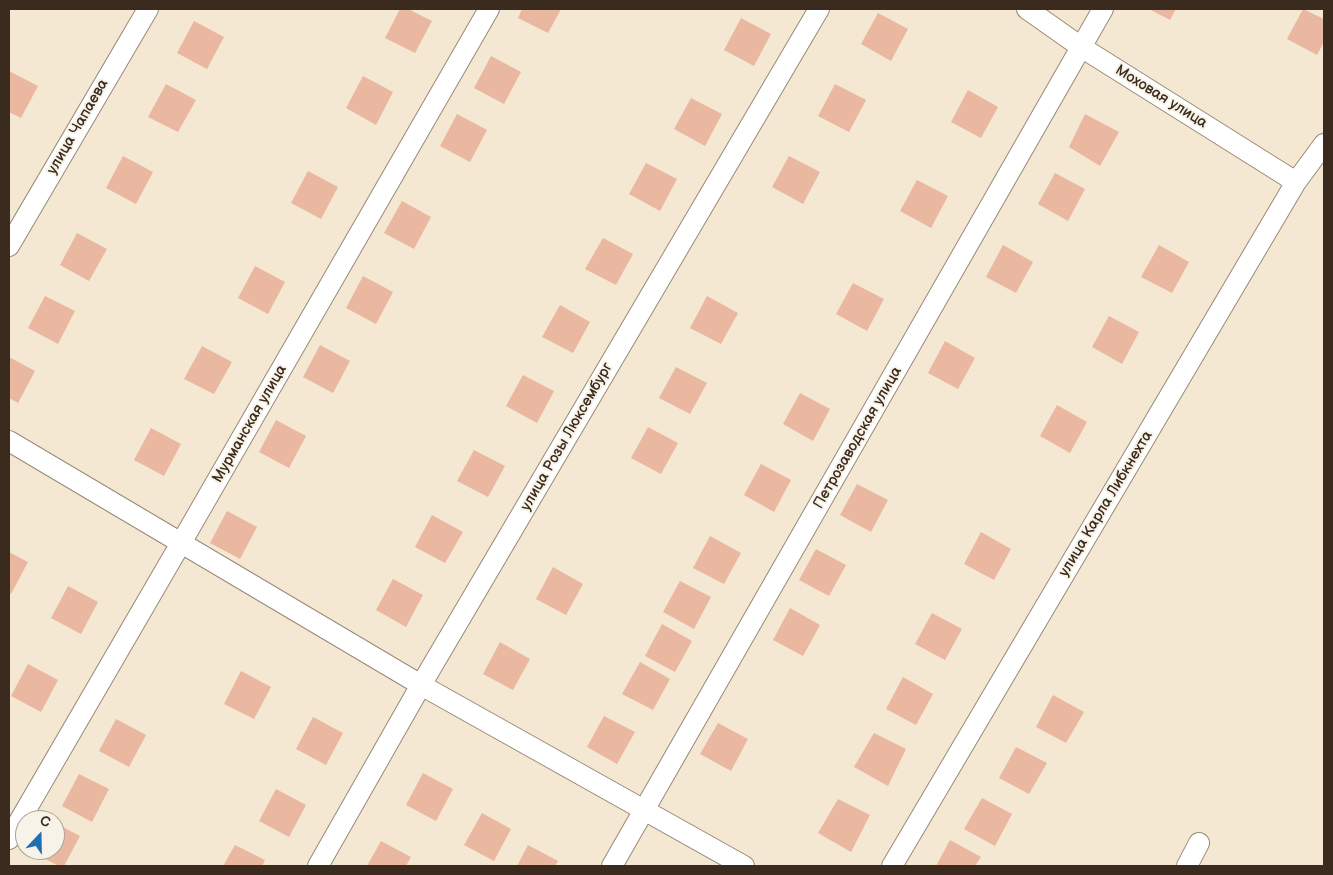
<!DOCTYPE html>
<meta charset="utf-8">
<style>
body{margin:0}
#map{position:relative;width:1333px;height:875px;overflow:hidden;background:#f4e8d2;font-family:"Balsamiq Sans",sans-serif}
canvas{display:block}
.frame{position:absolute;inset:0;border:10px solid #3b2a1e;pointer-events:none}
.north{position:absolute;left:15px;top:810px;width:50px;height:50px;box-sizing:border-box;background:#f7f3e8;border:1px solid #aca397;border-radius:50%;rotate:21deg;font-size:14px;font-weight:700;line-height:20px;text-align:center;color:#3b2a1e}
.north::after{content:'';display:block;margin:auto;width:18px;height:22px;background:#1f6fb2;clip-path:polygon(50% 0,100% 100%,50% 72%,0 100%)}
</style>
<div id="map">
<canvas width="1333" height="875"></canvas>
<div class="frame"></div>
<div class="north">С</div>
</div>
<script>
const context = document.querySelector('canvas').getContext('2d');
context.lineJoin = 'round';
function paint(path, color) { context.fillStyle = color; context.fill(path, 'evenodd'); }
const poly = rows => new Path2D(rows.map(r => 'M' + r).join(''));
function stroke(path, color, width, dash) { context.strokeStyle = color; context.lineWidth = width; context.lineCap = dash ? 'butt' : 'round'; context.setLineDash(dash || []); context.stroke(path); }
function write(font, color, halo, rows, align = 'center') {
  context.font = font + ' "Balsamiq Sans",sans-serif'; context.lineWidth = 4; context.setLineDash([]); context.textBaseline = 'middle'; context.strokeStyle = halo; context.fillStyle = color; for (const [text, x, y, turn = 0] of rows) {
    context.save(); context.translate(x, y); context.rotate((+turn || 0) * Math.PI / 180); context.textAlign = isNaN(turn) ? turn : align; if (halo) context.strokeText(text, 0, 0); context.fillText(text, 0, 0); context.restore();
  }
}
paint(poly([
 [400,9,408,9,432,21,415,53,385,38],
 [522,9,561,9,548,33,518,18],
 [1149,9,1176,9,1170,20],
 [1303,9,1324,19,1324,42,1317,55,1287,39],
 [878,13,908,29,891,61,861,44],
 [741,18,771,34,754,66,724,50],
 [194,21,224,37,207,69,177,53],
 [491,56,521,72,504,104,474,88],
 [9,71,38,86,21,118,9,112],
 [363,76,393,92,376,125,346,108],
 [166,84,196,100,178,132,148,117],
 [835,84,866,100,849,132,818,116],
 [968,90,998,107,981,138,951,122],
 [691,98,722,114,705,146,674,129],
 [457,114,487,130,470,162,440,146],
 [1085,114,1119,132,1100,166,1069,147],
 [123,156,153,172,136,204,106,188],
 [789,156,820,172,803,204,772,187],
 [646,163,677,179,660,211,629,194],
 [308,171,338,187,321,219,291,203],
 [1055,173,1085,189,1068,221,1038,204],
 [917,180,948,196,931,228,900,211],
 [402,201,431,217,414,249,384,233],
 [77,233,107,249,89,281,60,265],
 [603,238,633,254,616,285,585,269],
 [1003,245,1033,262,1016,293,986,277],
 [1159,245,1189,262,1172,293,1141,277],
 [255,266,285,282,268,314,238,298],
 [363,276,393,292,376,324,346,308],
 [853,283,884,299,867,331,836,314],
 [45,296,75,311,58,344,28,328],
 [707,296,738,313,721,344,690,328],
 [560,305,590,322,573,353,542,337],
 [1109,316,1139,332,1122,364,1092,347],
 [945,341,975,358,958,389,928,373],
 [320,345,350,361,333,393,303,377],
 [202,346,232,362,214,394,184,379],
 [9,357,35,371,18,403,9,398],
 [676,367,707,383,690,414,659,398],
 [523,375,554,391,537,423,506,406],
 [800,393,830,409,813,441,783,424],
 [1057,405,1087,422,1070,453,1040,436],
 [276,420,306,436,289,468,259,452],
 [648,427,678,443,661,474,631,458],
 [151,428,181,444,164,476,134,460],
 [474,450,505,466,488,497,457,481],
 [761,464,791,480,774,512,744,495],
 [857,484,888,500,871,532,840,515],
 [227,511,257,527,240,559,210,543],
 [432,515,463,532,445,563,415,547],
 [981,532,1011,549,994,580,964,564],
 [710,536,741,553,724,584,693,568],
 [816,549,846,565,829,596,799,580],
 [9,552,28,562,11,594,9,593],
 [553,567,583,584,566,615,536,599],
 [393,579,423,595,406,627,376,610],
 [680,581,711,597,694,629,663,612],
 [68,586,98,602,81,634,51,618],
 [790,608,820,625,803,656,773,640],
 [932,613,962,629,945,660,915,644],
 [662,624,692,641,675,672,645,656],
 [500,642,530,659,513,690,483,674],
 [640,662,670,679,653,710,622,694],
 [28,664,58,680,41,712,11,696],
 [241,671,271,687,254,719,224,704],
 [903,677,933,694,916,725,886,709],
 [1053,695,1084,712,1066,743,1036,727],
 [604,716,635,732,617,764,587,747],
 [313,717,343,733,326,765,296,749],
 [116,719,146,735,129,767,99,751],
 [718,723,748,739,731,771,700,754],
 [874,733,906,749,888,786,854,767],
 [1016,747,1047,763,1029,794,999,778],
 [423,773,453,789,436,821,406,805],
 [79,774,109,789,92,822,62,806],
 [276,789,306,805,289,837,259,821],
 [982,798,1012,814,995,846,964,829],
 [838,799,870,815,851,852,818,833],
 [482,813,511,829,494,861,464,845],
 [55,823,80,836,64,866,59,866,33,853,35,850,55,850],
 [950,840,981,857,975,866,936,866],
 [381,841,411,857,406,866,367,866],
 [235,845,265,860,262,866,223,866],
 [528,845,558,861,555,866,517,866]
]), '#eab7a1');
const street = poly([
 [1027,9,1081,47,1296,182],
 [9,246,148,9],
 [9,441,421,685,744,866],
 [9,839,181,543,489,9],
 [318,866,421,685,819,9],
 [612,866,1103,9],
 [892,866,1296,182,1324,144],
 [1187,866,1199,843]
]);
stroke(street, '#988978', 22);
stroke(street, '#fff', 20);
write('15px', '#3b2a1e', '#f7f3e8', [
 ["Моховая улица",1161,97,32],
 ["улица Чапаева",78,127,-60],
 ["Мурманская улица",250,424,-60],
 ["улица Розы Люксембург",567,437,-60],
 ["Петрозаводская улица",858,438,-60],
 ["улица Карла Либкнехта",1106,504,-59]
]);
</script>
